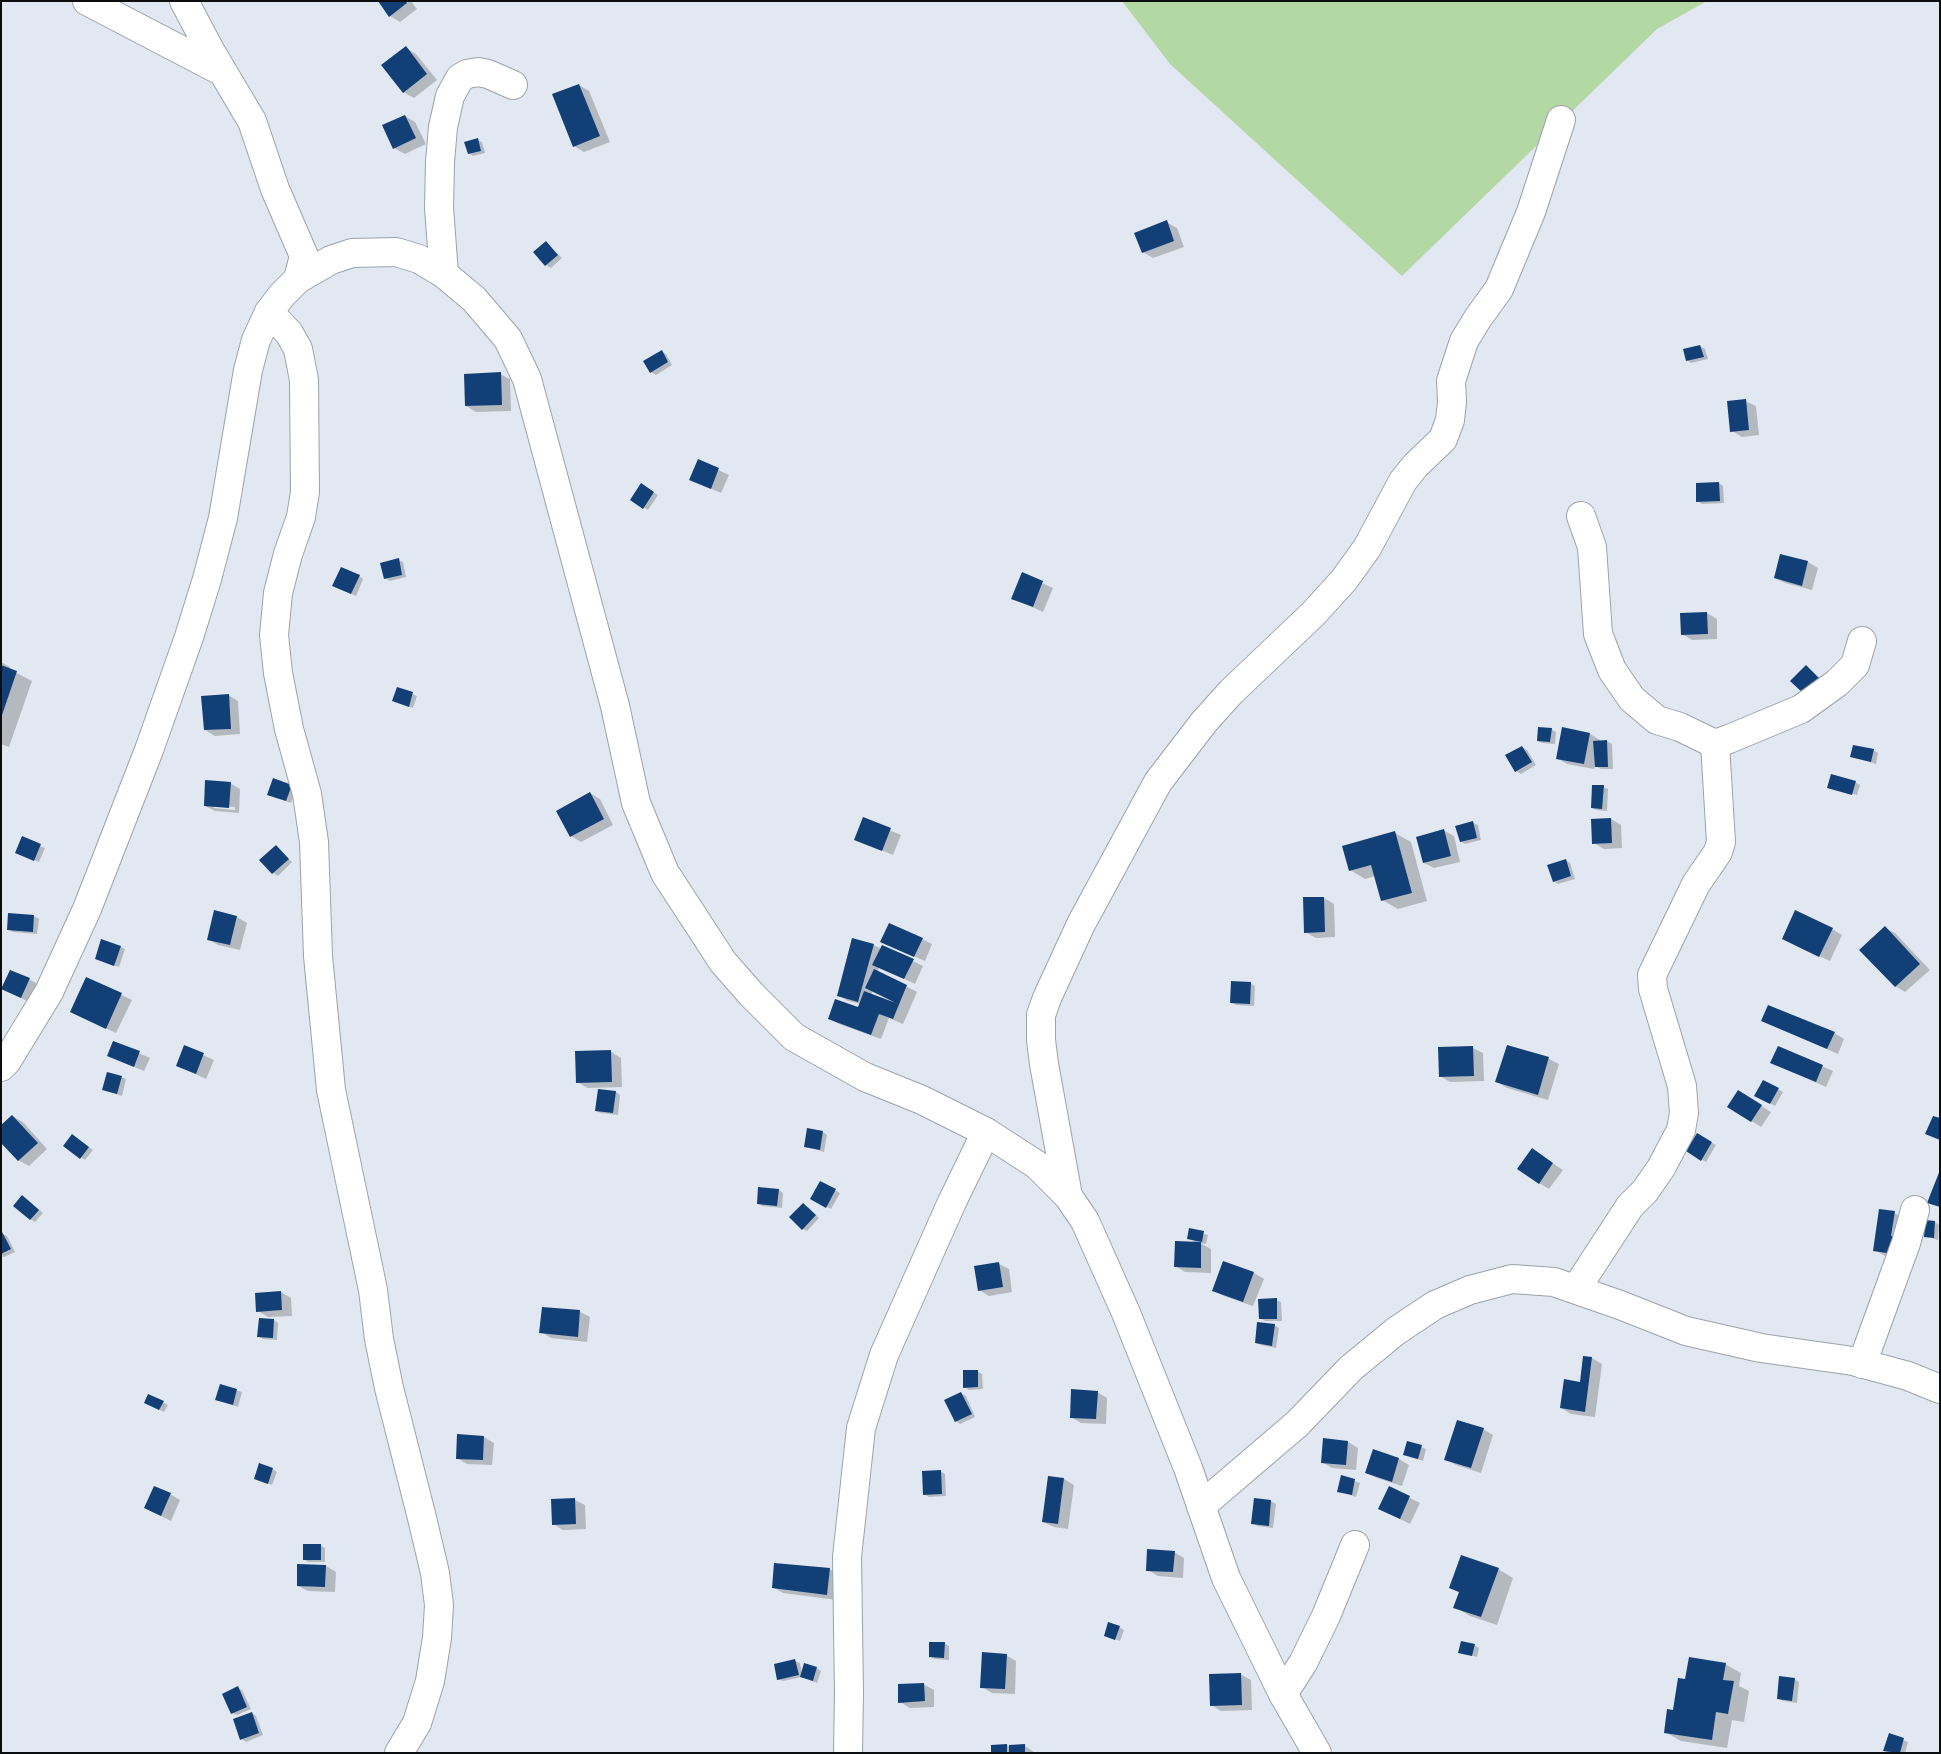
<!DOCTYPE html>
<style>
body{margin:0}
#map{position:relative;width:1941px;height:1754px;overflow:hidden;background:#e2e8f1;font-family:Commissioner,sans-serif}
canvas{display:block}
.frame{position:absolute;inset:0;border:2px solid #0b0d10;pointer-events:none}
</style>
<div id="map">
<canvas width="1941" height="1754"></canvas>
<div class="frame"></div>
</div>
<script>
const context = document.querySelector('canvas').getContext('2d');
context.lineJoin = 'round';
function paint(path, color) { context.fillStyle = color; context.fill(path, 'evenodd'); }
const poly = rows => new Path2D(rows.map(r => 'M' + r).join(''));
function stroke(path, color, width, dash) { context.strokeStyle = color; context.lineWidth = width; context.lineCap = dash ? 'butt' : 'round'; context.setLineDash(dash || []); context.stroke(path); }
paint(poly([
 [1122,1,1707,1,1657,29,1402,276,1170,64]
]), '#b3d8a4');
paint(poly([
 [379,1,411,1,417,9,400,22,390,16],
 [406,48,416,54,437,80,414,98,403,92],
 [579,85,589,91,610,142,584,152,574,146],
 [405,116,415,122,426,144,405,154,394,148],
 [477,140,482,142,485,153,473,156,469,153],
 [1166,222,1177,228,1184,247,1153,258,1143,252],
 [546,243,562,258,551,268,546,265],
 [1700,346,1705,349,1708,359,1691,363,1687,360],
 [662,352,666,354,672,365,656,375,651,372],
 [500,374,510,379,511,411,476,412,466,406],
 [1745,401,1756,406,1759,435,1742,437,1732,431],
 [699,461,729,475,721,493,691,480],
 [1719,483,1723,486,1724,503,1702,504,1697,501],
 [641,485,658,495,648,510,632,500],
 [398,560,403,562,406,577,390,581,385,578],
 [1808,562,1818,568,1812,590,1785,583,1775,578],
 [1022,574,1053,588,1043,612,1013,598],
 [359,576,363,579,356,596,338,588],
 [1707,613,1717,619,1717,639,1692,640,1682,634],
 [1,662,10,667,9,669,32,681,9,747,1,744],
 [398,688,417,696,413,708,394,701],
 [228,695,238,701,240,734,215,736,205,730],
 [1551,729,1556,732,1555,744,1542,743,1538,741],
 [1563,729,1590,734,1600,740,1600,741,1607,741,1612,744,1613,769,1601,769,1595,766,1594,769,1567,764,1557,758],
 [1522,747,1527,750,1536,765,1521,774,1516,771],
 [1873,750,1878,753,1876,764,1852,757],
 [274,780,296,789,291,803,273,797],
 [1855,782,1860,785,1857,795,1828,787],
 [230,783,240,789,239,813,215,811,205,806],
 [214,806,235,807,235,810,214,808],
 [1603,787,1608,789,1607,811,1597,810,1592,808],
 [590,793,600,799,613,825,581,842,571,836],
 [863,819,901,835,893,855,855,839],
 [1611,819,1621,825,1622,848,1604,849,1594,843],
 [1473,823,1478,825,1481,840,1465,844,1461,841],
 [1443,830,1454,836,1460,862,1434,868,1424,863],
 [1395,833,1411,842,1427,901,1398,909,1382,900,1376,876,1365,879,1350,870],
 [22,838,45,848,39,862,21,855],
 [276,847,292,862,278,876,273,873],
 [1566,860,1570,863,1575,879,1558,884,1554,881],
 [1324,898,1334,904,1335,937,1316,938,1305,932],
 [215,912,237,917,247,923,240,950,218,945,208,939],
 [9,914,34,916,39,919,37,934,13,932,8,929],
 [1885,928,1895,933,1930,970,1905,992,1895,986],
 [1832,929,1842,935,1830,961,1793,944],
 [922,939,932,944,925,961,892,947],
 [873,945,913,961,923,966,915,984,879,967,878,972,917,992,903,1024,889,1018,881,1039,839,1024,829,1018,859,1009,861,1004,848,1001,838,995],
 [873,991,892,1001,891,1002,871,995],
 [121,947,125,949,119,967,96,959],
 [87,978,132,1000,116,1033,82,1017],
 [29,979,39,985,31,1003,3,989],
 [1250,983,1255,986,1254,1006,1236,1005,1231,1002],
 [1763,1021,1834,1033,1844,1039,1838,1054],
 [113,1042,150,1058,144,1071,108,1056],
 [185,1047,214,1060,206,1079,178,1066],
 [1508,1047,1549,1059,1559,1064,1548,1100,1507,1088,1497,1082],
 [1779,1047,1833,1071,1826,1087,1772,1063],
 [1439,1048,1473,1048,1483,1053,1484,1081,1450,1082,1440,1076],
 [611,1052,621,1058,622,1087,588,1088,577,1082,576,1053],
 [121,1077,126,1079,122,1096,104,1090],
 [1763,1081,1783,1092,1775,1106,1756,1095],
 [616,1092,620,1095,618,1115,601,1113,596,1111],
 [1749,1098,1771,1112,1761,1127,1729,1107],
 [12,1116,23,1122,47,1149,29,1166,18,1160],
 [823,1132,827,1135,824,1152,805,1146],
 [1697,1134,1716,1145,1706,1162,1687,1151],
 [77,1139,93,1150,85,1160,81,1157],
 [1542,1156,1563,1170,1549,1189,1539,1183],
 [821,1182,840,1193,831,1209,812,1198],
 [779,1190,783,1193,782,1208,763,1206,758,1204],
 [27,1199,43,1213,35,1222,30,1219],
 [808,1207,819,1218,807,1231,803,1229],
 [1894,1213,1904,1218,1910,1260,1885,1256,1875,1250],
 [1935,1222,1939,1225,1938,1240,1925,1236],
 [1190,1230,1208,1235,1206,1244,1200,1243,1211,1249,1211,1273,1185,1272,1175,1266,1197,1243,1188,1238],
 [1,1233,7,1236,15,1252,4,1257,1,1256],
 [999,1264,1009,1269,1012,1292,989,1296,979,1290],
 [1254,1273,1264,1279,1253,1306,1224,1296,1214,1290],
 [281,1292,291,1298,292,1316,268,1317,258,1311],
 [1276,1300,1281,1302,1282,1321,1265,1321,1260,1318],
 [580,1312,590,1317,587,1342,551,1338,541,1332],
 [274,1320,278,1323,277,1340,263,1339,259,1336],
 [1274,1325,1279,1328,1276,1348,1261,1345,1256,1343],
 [1584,1357,1592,1358,1602,1364,1595,1417,1571,1414,1561,1408,1581,1383],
 [977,1371,982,1374,983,1389,969,1390,965,1387],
 [221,1385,242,1392,238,1407,217,1400],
 [1097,1392,1107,1398,1106,1424,1081,1423,1071,1417],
 [961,1393,966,1396,975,1417,960,1424,956,1421],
 [149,1395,168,1405,164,1412,150,1405],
 [1483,1429,1493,1435,1481,1473,1456,1465,1446,1459],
 [484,1437,494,1443,492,1465,467,1464,457,1458],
 [1324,1440,1348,1442,1358,1448,1356,1470,1332,1468,1322,1462],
 [1421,1447,1426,1449,1423,1461,1409,1457],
 [1399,1459,1409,1465,1402,1486,1377,1478,1367,1473],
 [273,1469,277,1472,272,1485,260,1481],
 [940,1471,945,1474,946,1496,929,1497,924,1494],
 [1342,1477,1360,1483,1356,1497,1339,1491],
 [1064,1479,1074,1485,1068,1529,1054,1527,1043,1522],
 [1390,1488,1420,1503,1410,1524,1380,1509],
 [170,1494,180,1500,171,1521,145,1508],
 [1255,1499,1271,1501,1276,1504,1273,1528,1257,1526,1253,1523],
 [575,1500,585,1505,586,1529,563,1530,553,1524],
 [320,1545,325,1548,325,1562,308,1562,304,1559],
 [1174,1552,1184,1558,1183,1578,1158,1576,1148,1570],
 [326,1566,336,1572,335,1592,308,1591,298,1586],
 [829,1569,840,1575,837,1600,783,1593,773,1587],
 [1498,1569,1513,1578,1497,1625,1470,1616,1455,1607,1460,1593,1451,1588],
 [1119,1627,1124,1630,1120,1641,1105,1636],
 [944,1643,949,1646,949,1660,935,1659,930,1657],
 [1474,1645,1479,1648,1477,1657,1460,1652],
 [1006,1655,1016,1661,1015,1694,992,1693,982,1687],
 [795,1661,800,1663,802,1674,816,1668,821,1671,817,1683,802,1677,783,1681,778,1679],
 [1725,1664,1741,1673,1739,1686,1749,1691,1744,1722,1732,1720,1727,1748,1681,1741,1665,1732,1686,1681],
 [1240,1674,1251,1680,1252,1710,1221,1711,1211,1705],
 [1794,1679,1799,1682,1797,1703,1783,1701,1778,1698],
 [923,1684,934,1690,934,1707,910,1708,900,1702],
 [238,1688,242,1690,251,1709,237,1715,232,1713],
 [252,1713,256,1716,263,1735,246,1742,242,1739],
 [1890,1735,1908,1742,1905,1753,1889,1753,1885,1750],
 [1007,1745,1010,1747,1024,1745,1035,1753,992,1753]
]), '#0003');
paint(poly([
 [378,1,406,1,407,3,389,17],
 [406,46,427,74,403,93,381,65],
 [579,84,600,136,573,147,552,94],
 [405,115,416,138,393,149,382,125],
 [478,138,481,151,468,154,464,142],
 [1167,220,1174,241,1142,253,1134,233],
 [546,241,558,255,545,266,533,252],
 [1700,345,1704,357,1686,361,1683,349],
 [662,350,668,362,650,373,643,361],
 [501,372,502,405,465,406,464,374],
 [1746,399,1749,430,1730,432,1727,401],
 [698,459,719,468,711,489,689,480],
 [1719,482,1720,501,1696,502,1696,483],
 [641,483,654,492,643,509,630,500],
 [1780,554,1808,561,1802,586,1774,578],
 [399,558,402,575,384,579,380,563],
 [341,567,360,575,351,594,332,586],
 [1022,572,1043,581,1033,607,1011,599],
 [1707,612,1708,634,1681,635,1680,613],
 [1,665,17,671,2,715,1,715],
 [1806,665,1820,679,1804,694,1790,681],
 [397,687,413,692,409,707,392,701],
 [229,694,231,729,204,730,201,696],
 [1538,727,1552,728,1550,742,1537,741],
 [1562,727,1590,733,1584,764,1556,759],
 [1607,740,1608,767,1595,767,1593,741],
 [1853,745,1874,749,1871,762,1850,757],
 [1522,746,1532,762,1515,772,1505,755],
 [1831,774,1856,781,1852,795,1827,788],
 [273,778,292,785,286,801,267,795],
 [205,780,231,782,229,808,204,806],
 [1592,785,1604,785,1602,809,1591,808],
 [590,792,604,819,570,837,556,811],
 [863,817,891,828,882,851,854,840],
 [1611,818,1612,843,1592,844,1591,819],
 [1473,821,1477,838,1460,842,1455,826],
 [1444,829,1451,856,1423,863,1416,837],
 [1395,831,1412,893,1381,901,1371,865,1349,871,1342,846],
 [22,836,41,844,34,861,15,853],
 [276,845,289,859,272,874,259,860],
 [1566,859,1571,876,1553,882,1547,865],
 [1303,897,1324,897,1325,932,1304,933],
 [214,910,237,916,230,945,207,940],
 [1795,910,1833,928,1819,957,1782,939],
 [8,913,34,915,33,932,7,930],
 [889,923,923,938,914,957,880,942],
 [1885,926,1920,964,1895,987,1859,950],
 [852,938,874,944,858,1002,837,996],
 [101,939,121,946,114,966,95,959],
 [882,945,914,959,904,979,872,965],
 [874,969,907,985,893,1019,879,1014,871,1035,828,1019,835,999,858,1007,864,991,896,1003,865,988],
 [10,970,30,978,21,998,1,989],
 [86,977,122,993,106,1029,70,1012],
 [1231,981,1251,982,1250,1004,1230,1003],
 [1768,1005,1835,1032,1827,1049,1761,1021],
 [113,1041,140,1051,134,1067,107,1056],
 [184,1045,204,1053,196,1074,176,1066],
 [1507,1045,1549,1057,1538,1095,1495,1082],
 [1473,1046,1474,1076,1439,1077,1438,1047],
 [1778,1046,1823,1065,1816,1082,1770,1063],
 [611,1050,612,1082,576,1083,575,1051],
 [107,1072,122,1076,117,1094,102,1090],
 [1763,1080,1779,1088,1770,1104,1754,1096],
 [598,1089,616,1091,613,1113,595,1111],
 [1738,1090,1762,1105,1751,1122,1727,1107],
 [12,1115,38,1143,18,1161,1,1143,1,1125],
 [1933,1116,1940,1118,1940,1140,1925,1134],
 [807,1128,823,1131,820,1150,804,1147],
 [1697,1133,1712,1142,1701,1161,1686,1151],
 [72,1134,89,1147,80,1159,63,1146],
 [1532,1148,1553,1163,1539,1184,1517,1169],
 [1940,1170,1940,1207,1927,1203],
 [820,1181,836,1189,826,1208,810,1199],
 [758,1187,779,1189,777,1206,757,1204],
 [22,1195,39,1210,30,1220,13,1206],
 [803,1203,816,1215,802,1230,789,1217],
 [1879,1209,1895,1211,1891,1236,1902,1238,1900,1255,1873,1251],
 [1925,1220,1935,1221,1934,1238,1924,1237],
 [1189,1228,1204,1231,1202,1242,1187,1239],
 [1,1230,11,1249,1,1254],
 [1175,1241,1201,1242,1201,1268,1174,1267],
 [1223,1261,1254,1272,1243,1302,1212,1291],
 [999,1262,1003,1287,978,1291,974,1266],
 [281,1291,282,1310,256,1312,255,1293],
 [1277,1298,1277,1319,1259,1319,1258,1299],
 [542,1307,580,1310,578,1337,539,1333],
 [259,1318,274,1319,273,1338,257,1337],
 [1257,1322,1275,1324,1272,1346,1255,1343],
 [1583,1356,1592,1357,1585,1412,1560,1408,1564,1379,1580,1382],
 [963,1370,978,1370,978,1387,963,1388],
 [220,1384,237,1389,233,1405,215,1400],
 [1071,1389,1098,1391,1096,1419,1070,1418],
 [961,1392,972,1414,955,1422,944,1400],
 [148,1394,164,1401,159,1410,144,1403],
 [1457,1420,1484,1428,1471,1468,1444,1460],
 [457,1434,484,1436,483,1460,456,1459],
 [1323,1438,1348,1441,1346,1465,1321,1463],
 [1407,1441,1422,1445,1418,1459,1403,1455],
 [1373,1449,1399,1458,1392,1482,1365,1473],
 [259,1463,273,1468,268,1484,254,1479],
 [941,1470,942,1494,923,1495,922,1471],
 [1341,1475,1355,1479,1352,1495,1337,1492],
 [1048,1476,1064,1478,1058,1524,1042,1522],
 [154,1486,171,1493,161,1516,144,1508],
 [1389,1486,1410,1496,1400,1519,1378,1509],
 [575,1498,576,1524,552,1525,551,1499],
 [1254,1498,1271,1500,1269,1526,1251,1524],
 [303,1544,321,1544,321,1560,303,1560],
 [1147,1549,1175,1551,1173,1572,1146,1571],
 [1461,1555,1499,1568,1481,1617,1453,1608,1459,1592,1449,1588],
 [774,1563,830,1568,827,1595,772,1588],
 [297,1564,326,1565,325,1587,297,1586],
 [1108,1622,1120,1626,1115,1640,1104,1636],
 [1461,1641,1475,1644,1472,1656,1458,1653],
 [929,1642,945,1642,944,1658,929,1657],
 [982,1652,1007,1654,1005,1689,980,1688],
 [1689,1657,1726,1663,1723,1680,1734,1681,1728,1714,1716,1712,1712,1740,1664,1733,1667,1709,1673,1710,1678,1678,1685,1679],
 [795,1659,799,1675,777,1680,774,1664],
 [804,1663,817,1667,813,1681,800,1677],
 [1241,1673,1242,1705,1210,1706,1209,1674],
 [1779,1676,1795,1678,1792,1701,1777,1699],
 [924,1683,925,1701,898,1703,898,1684],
 [238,1686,247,1707,231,1714,222,1694],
 [252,1712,259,1733,240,1740,233,1719],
 [1889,1733,1904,1738,1900,1753,1883,1751],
 [1007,1744,1007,1753,991,1753,991,1745],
 [1025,1744,1025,1753,1009,1753,1009,1745]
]), '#123f75');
const minor = poly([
 [87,1,223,72],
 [184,1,211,52,252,121,275,189,304,256,298,279],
 [444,274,439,208,440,162,443,127,450,96,460,78,467,74,478,72,488,74,513,85],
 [269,312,289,333,298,349,304,380,305,492,301,517,288,554,278,593,274,635,278,673,289,729,307,794,314,842,318,956,331,1090,373,1290,379,1339,389,1388,422,1518,435,1573,439,1605,437,1638,430,1681,417,1723,399,1753],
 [1581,516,1592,547,1598,634,1612,670,1632,699,1657,720,1680,727,1715,744,1729,739,1801,709,1837,683,1855,665,1862,641],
 [1068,1196,1044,1064,1041,1040,1041,1015,1047,998,1081,924,1158,782,1204,722,1231,692,1313,614,1344,580,1367,548,1403,481,1415,466,1443,439,1450,420,1452,402,1451,381,1464,341,1478,318,1499,289,1531,212,1561,120],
 [1576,1289,1630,1206,1645,1191,1661,1168,1681,1130,1684,1113,1682,1086,1653,989,1652,975,1696,884,1718,852,1721,842,1715,744],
 [1862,1364,1906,1243,1915,1210],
 [1201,1506,1297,1424,1351,1368,1396,1331,1435,1305,1470,1290,1512,1279,1554,1282,1620,1305,1686,1331,1761,1348,1853,1361,1908,1376,1940,1389],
 [1283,1694,1303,1663,1326,1616,1355,1545],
 [848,1753,849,1693,847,1557,861,1428,884,1355,952,1202,986,1132]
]);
const major = poly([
 [1,1067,7,1061,49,992,87,909,149,750,189,637,207,579,223,518,248,370,256,340,269,312,282,295,298,279,331,260,352,253,396,252,419,259,444,274,474,299,508,339,527,379,615,706,636,803,665,873,723,962,751,994,794,1037,865,1077,922,1100,986,1132,1037,1165,1068,1196,1085,1221,1126,1313,1188,1468,1226,1578,1283,1694,1317,1753]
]);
stroke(minor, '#9ca2aa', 30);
stroke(major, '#9ca2aa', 30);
stroke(minor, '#fff', 28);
stroke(major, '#fff', 28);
</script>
